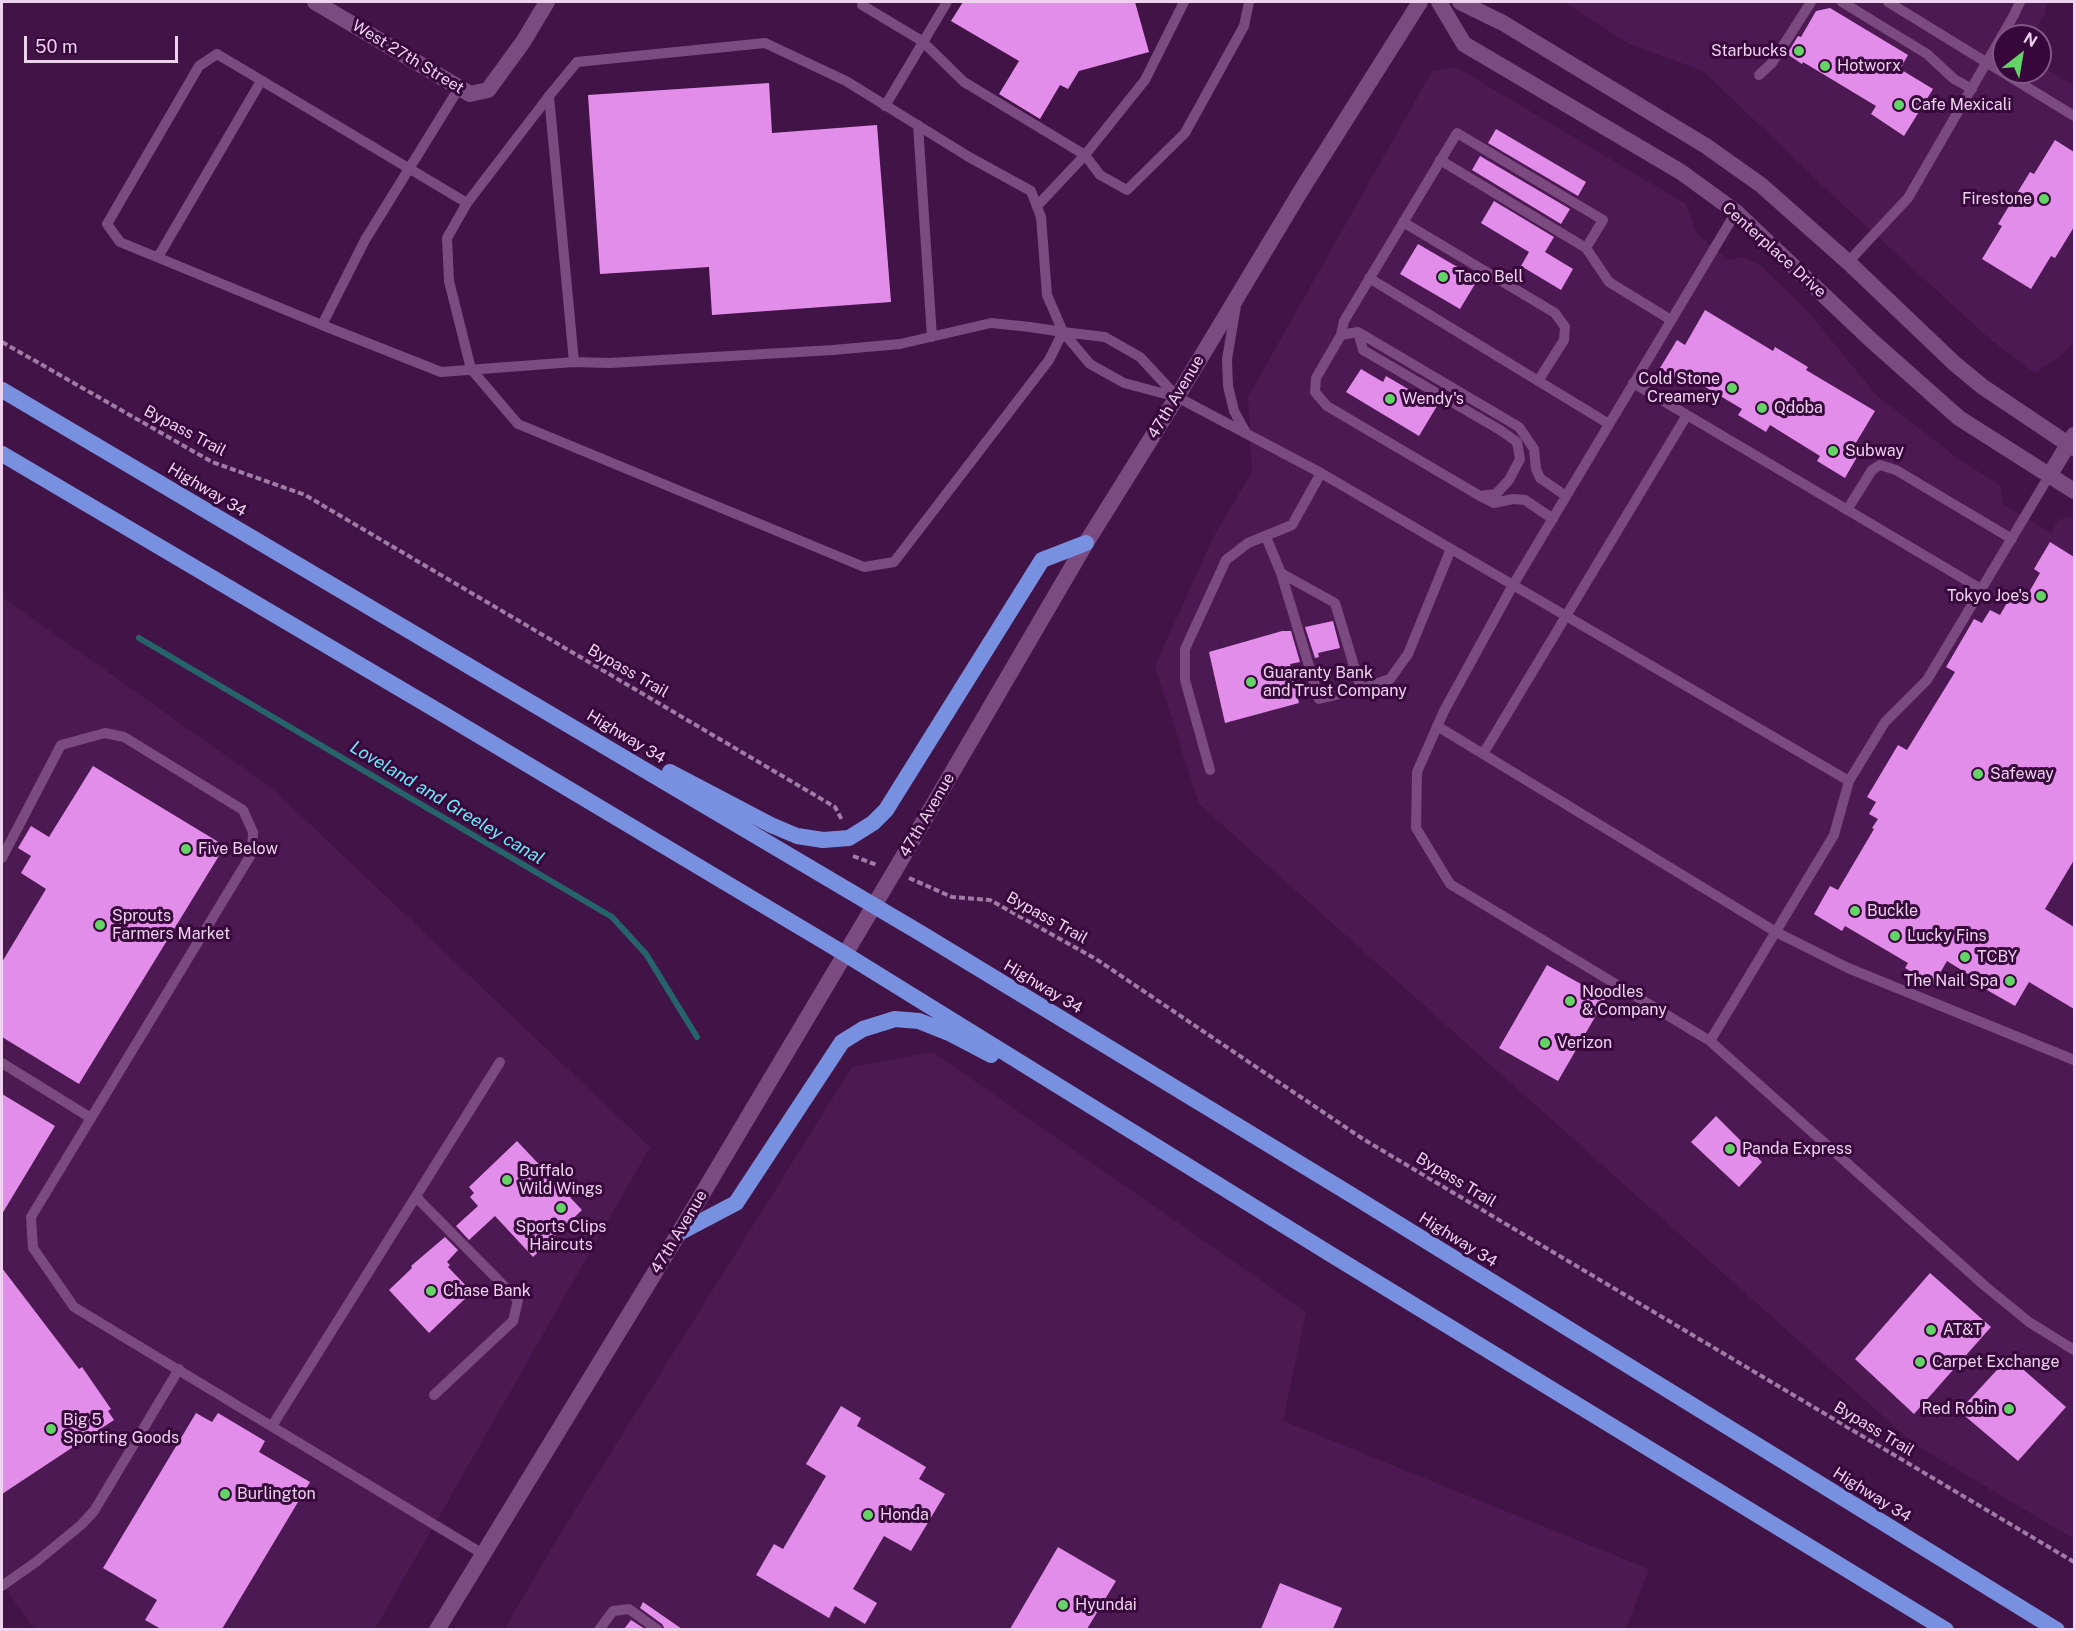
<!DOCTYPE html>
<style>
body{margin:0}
#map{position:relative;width:2076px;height:1631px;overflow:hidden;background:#421346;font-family:"Public Sans",sans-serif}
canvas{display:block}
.frame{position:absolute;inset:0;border:3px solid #eed2f0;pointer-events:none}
.north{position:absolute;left:1992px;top:24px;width:60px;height:60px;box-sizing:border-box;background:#37073c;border:2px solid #805884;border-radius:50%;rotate:31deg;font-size:16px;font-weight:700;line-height:24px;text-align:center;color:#eed2f0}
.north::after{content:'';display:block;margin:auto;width:21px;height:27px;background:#65d467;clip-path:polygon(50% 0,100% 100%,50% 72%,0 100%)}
.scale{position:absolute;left:24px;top:36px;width:154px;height:27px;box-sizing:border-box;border:3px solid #eed2f0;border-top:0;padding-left:8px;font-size:18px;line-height:21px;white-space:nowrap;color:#eed2f0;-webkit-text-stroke:4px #37073c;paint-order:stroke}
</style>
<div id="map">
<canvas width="2076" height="1631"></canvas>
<div class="frame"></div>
<div class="north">N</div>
<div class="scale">50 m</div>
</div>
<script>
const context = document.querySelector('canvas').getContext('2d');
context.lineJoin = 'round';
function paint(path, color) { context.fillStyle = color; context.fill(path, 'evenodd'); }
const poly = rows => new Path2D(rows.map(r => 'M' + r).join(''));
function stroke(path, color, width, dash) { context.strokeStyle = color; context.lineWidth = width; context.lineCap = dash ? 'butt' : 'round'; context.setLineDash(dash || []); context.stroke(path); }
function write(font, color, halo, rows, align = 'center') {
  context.font = font + ' "Public Sans",sans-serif'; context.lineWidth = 6; context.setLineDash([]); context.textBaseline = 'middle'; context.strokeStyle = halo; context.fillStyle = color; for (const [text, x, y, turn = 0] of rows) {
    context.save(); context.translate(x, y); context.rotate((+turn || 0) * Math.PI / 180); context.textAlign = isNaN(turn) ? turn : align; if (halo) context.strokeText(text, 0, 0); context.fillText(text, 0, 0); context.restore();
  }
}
paint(poly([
 [1564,2,2047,2,2044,15,2031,36,2004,36,2004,72,2040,72,2040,65,2074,86,2074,342,2060,357,2035,373,1992,341,1844,206,1703,71,1629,44],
 [1456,67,1686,204,1697,234,1728,260,1742,257,1760,265,1805,308,1877,396,1959,459,2000,485,2003,504,2051,533,2058,520,2071,517,2074,520,2074,1539,1914,1444,1199,804,1155,666,1215,534,1252,472,1248,397,1432,71],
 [2,597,273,789,650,1147,375,1629,36,1629,30,1624,2,1583],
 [933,1052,1306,1312,1283,1421,1649,1569,1626,1629,504,1630,560,1534,852,1067]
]), '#4d1952');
stroke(poly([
 [139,638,612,917,646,954,697,1037]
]), '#25646a', 6);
paint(poly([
 [963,2,1135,2,1149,52,1079,71,1068,89,1060,85,1040,119,999,94,1019,61,951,21],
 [1830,8,1908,55,1900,69,1933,89,1904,136,1871,114,1876,106,1803,62,1802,64,1787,54,1798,36,1801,37,1816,11],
 [769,83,772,133,877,125,891,302,712,315,709,267,600,274,588,95],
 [1496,129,1586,182,1578,196,1488,143],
 [2055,140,2074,152,2074,227,2055,258,2051,256,2031,289,1982,259,2002,226,1998,224,2030,172,2034,174],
 [1480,156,1570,209,1561,224,1472,170],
 [1494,201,1554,237,1545,252,1573,269,1561,290,1521,266,1529,252,1481,223],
 [1418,244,1478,279,1460,309,1400,274],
 [1705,310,1773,351,1775,347,1808,367,1806,370,1875,411,1854,446,1861,450,1845,478,1817,461,1820,456,1770,425,1766,432,1738,415,1742,409,1692,379,1688,385,1660,368,1677,340,1685,345],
 [1361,369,1383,382,1386,376,1437,406,1419,436,1346,392],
 [2050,542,2074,557,2074,860,2045,909,2074,927,2074,1009,2029,982,2015,1006,1987,990,1989,987,1947,961,1933,985,1905,968,1908,963,1845,926,1842,931,1814,914,1830,886,1838,890,1874,829,1872,828,1878,819,1869,814,1876,802,1867,797,1898,745,1907,750,1955,672,1946,667,1974,619,1982,623,1990,610,2000,615,2012,594,2024,601,2040,573,2034,569],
 [1333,621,1340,648,1318,653,1319,657,1315,658,1305,627],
 [1282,631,1291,631,1300,662,1290,664,1299,703,1225,723,1209,652],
 [93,766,225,846,79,1084,2,1037,2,962,46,889,21,873,31,856,18,848,31,826,49,837],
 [1547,965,1606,998,1558,1081,1499,1048],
 [2,1094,55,1126,2,1214],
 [1716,1116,1762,1162,1739,1187,1691,1142],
 [517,1141,582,1210,533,1257,495,1216,469,1240,456,1226,478,1206,470,1197,474,1193,469,1187],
 [445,1237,458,1250,447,1262,450,1265,448,1267,472,1292,429,1333,389,1290,412,1268,411,1266],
 [2,1268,79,1369,82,1367,111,1409,108,1411,114,1420,2,1494],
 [1930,1273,1991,1327,1914,1414,1855,1359],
 [2009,1357,2066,1407,2018,1461,1959,1411],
 [841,1406,861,1418,857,1426,926,1467,919,1479,945,1494,911,1551,884,1536,853,1589,877,1603,865,1624,835,1606,829,1618,756,1575,774,1544,783,1549,826,1476,806,1464],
 [196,1413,212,1422,218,1413,265,1441,259,1452,310,1482,222,1629,161,1629,145,1620,157,1600,103,1568],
 [1058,1547,1116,1581,1087,1629,1010,1629],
 [1280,1583,1342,1608,1333,1629,1261,1629],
 [643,1602,682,1629,665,1629,662,1624,640,1608],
 [631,1620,645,1629,624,1629]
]), '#e38deb');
stroke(poly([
 [2,342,212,462,305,495,835,807,842,820],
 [853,856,877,865],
 [909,878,952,897,990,900,1096,959,1363,1139,2074,1562]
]), '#a07ba3', 4, [6, 3]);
stroke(poly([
 [864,2,862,5,922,41,964,82,1085,155,1145,80,1184,2],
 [1842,2,1927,54,1954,79,1972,89],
 [1888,2,2074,116],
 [1759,75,1772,63,1811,2],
 [459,88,365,240,322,325,441,372,574,362],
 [885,106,947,2],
 [918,125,932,337],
 [1440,160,1586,248,1609,282,1671,320],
 [467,203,447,238,449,281,471,369,518,424,864,567,894,562,1049,360,1063,332],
 [1037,206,1085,155,1100,175,1127,190,1185,133,1244,26,1249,2],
 [1736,212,1513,585,1444,711,1417,772,1416,828,1450,884,1710,1041,1985,1286,2029,1322,2074,1350],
 [1403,222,1555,313,1565,327,1564,340,1538,381],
 [158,257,261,81],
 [1848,262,1908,198,2014,15,2020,2],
 [1369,278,1609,424],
 [1236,306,1227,359,1228,386,1234,411,1246,433],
 [322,325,120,242,107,224,199,66,217,54,467,203,549,96],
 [1358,332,1363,350,1500,430,1517,442,1520,459,1509,480,1496,494,1480,496],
 [1341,335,1344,321,1457,133,1603,220,1586,248],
 [1633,383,1981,589],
 [1177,397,1140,357,1105,337,1063,332,1030,327,991,323,900,344,833,350,610,363,574,362,549,96,577,62,765,43,846,81,969,157,1031,191,1041,217,1047,295,1063,332,1090,364,1124,383,1177,397,1321,473,1849,781],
 [1847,510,1872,470,1880,465,1896,470,2012,539],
 [1553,519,1525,500,1513,499,1494,503,1480,496,1327,406,1315,392,1316,378,1341,335,1358,332,1519,427,1534,449,1536,469,1540,478,1566,496],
 [1266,537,1281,573,1319,699,1361,689,1390,679,1408,654,1451,549],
 [1281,573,1335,603,1361,689],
 [1437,726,1776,932,1848,968,2074,1060],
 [1483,754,1687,415],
 [1210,770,1185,680,1185,649,1226,560,1248,543,1292,525,1321,473],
 [2,858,61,745,105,733,124,737,243,810,253,832,252,853,31,1217,33,1248,74,1307,483,1554],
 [1710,1041,1834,835,1849,781,1885,722,1927,680,2049,476],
 [2,1063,91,1118],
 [416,1197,518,1300,513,1321,434,1395],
 [272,1426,500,1062],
 [2,1586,36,1562,81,1525,94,1511,179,1369],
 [599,1630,613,1611,629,1609,658,1630]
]), '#7b4a80', 10);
stroke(poly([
 [315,2,470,94,488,90,523,42,547,2]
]), '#7b4a80', 16);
stroke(poly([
 [1439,2,1464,44,1681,172,1736,212,1871,340,1959,418,2074,491],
 [1460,2,1503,23,1706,146,1761,185,1848,262,1955,364,1983,387,2074,448],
 [2049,476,2074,435]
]), '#7b4a80', 16);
stroke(poly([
 [437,1630,682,1228,894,872,1086,543,1177,397,1302,189,1420,2]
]), '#7b4a80', 16);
stroke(poly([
 [2,390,922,934,1350,1194,2057,1630],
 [2,454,443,714,845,954,1327,1252,1946,1630],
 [670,772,771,825,797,836,823,840,849,838,873,823,886,810,1042,560,1086,543],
 [679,1233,736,1203,842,1042,863,1029,895,1019,919,1021,949,1033,991,1055]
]), '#7890e0', 16);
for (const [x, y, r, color] of [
 [1799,51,6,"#65d467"],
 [1825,66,6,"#65d467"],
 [1899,105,6,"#65d467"],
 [2044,199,6,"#65d467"],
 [1443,277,6,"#65d467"],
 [1732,388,6,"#65d467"],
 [1390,399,6,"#65d467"],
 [1762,408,6,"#65d467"],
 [1833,451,6,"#65d467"],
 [2041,596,6,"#65d467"],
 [1251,682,6,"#65d467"],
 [1978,774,6,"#65d467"],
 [186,849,6,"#65d467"],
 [1855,911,6,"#65d467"],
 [100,925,6,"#65d467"],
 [1895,936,6,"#65d467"],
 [1965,957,6,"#65d467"],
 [2010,981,6,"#65d467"],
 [1570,1001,6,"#65d467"],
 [1545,1043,6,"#65d467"],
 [1730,1149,6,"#65d467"],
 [507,1180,6,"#65d467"],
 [561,1208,6,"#65d467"],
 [431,1291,6,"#65d467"],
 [1931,1330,6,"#65d467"],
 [1920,1362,6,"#65d467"],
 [2009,1409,6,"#65d467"],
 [51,1429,6,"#65d467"],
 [225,1494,6,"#65d467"],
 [868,1515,6,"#65d467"],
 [1063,1605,6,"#65d467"]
]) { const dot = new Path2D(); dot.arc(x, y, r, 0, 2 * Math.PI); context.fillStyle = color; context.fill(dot); stroke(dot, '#37073c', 2); }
write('16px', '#eed2f0', '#37073c', [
 ["Starbucks",1787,51,"right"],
 ["Hotworx",1837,66],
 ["Cafe Mexicali",1911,105],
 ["Firestone",2032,199,"right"],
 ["Taco Bell",1455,277],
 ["Cold Stone",1720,379,"right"],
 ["Creamery",1720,397,"right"],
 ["Wendy's",1402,399],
 ["Qdoba",1774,408],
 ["Subway",1845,451],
 ["Tokyo Joe's",2029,596,"right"],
 ["Guaranty Bank",1263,673],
 ["and Trust Company",1263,691],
 ["Safeway",1990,774],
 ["Five Below",198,849],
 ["Buckle",1867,911],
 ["Sprouts",112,916],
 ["Farmers Market",112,934],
 ["Lucky Fins",1907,936],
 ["TCBY",1977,957],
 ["The Nail Spa",1998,981,"right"],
 ["Noodles",1582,992],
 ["& Company",1582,1010],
 ["Verizon",1557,1043],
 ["Panda Express",1742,1149],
 ["Buffalo",519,1171],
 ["Wild Wings",519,1189],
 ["Sports Clips",561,1227,"center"],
 ["Haircuts",561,1245,"center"],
 ["Chase Bank",443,1291],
 ["AT&T",1943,1330],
 ["Carpet Exchange",1932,1362],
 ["Red Robin",1997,1409,"right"],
 ["Big 5",63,1420],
 ["Sporting Goods",63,1438],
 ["Burlington",237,1494],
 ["Honda",880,1515],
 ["Hyundai",1075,1605]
], 'left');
write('16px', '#eed2f0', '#37073c', [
 ["West 27th Street",408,57,31],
 ["Centerplace Drive",1774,250,42],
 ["47th Avenue",1176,397,-59],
 ["Bypass Trail",185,431,28],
 ["Highway 34",207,490,31],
 ["Bypass Trail",628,671,30],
 ["Highway 34",626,737,31],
 ["47th Avenue",927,815,-60],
 ["Bypass Trail",1047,918,29],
 ["Highway 34",1043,987,31],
 ["Bypass Trail",1456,1180,31],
 ["47th Avenue",679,1232,-59],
 ["Highway 34",1458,1240,32],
 ["Bypass Trail",1874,1429,31],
 ["Highway 34",1872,1495,32]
]);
write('italic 18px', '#6ae9f6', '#37073c', [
 ["Loveland and Greeley canal",447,803,31]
]);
</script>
